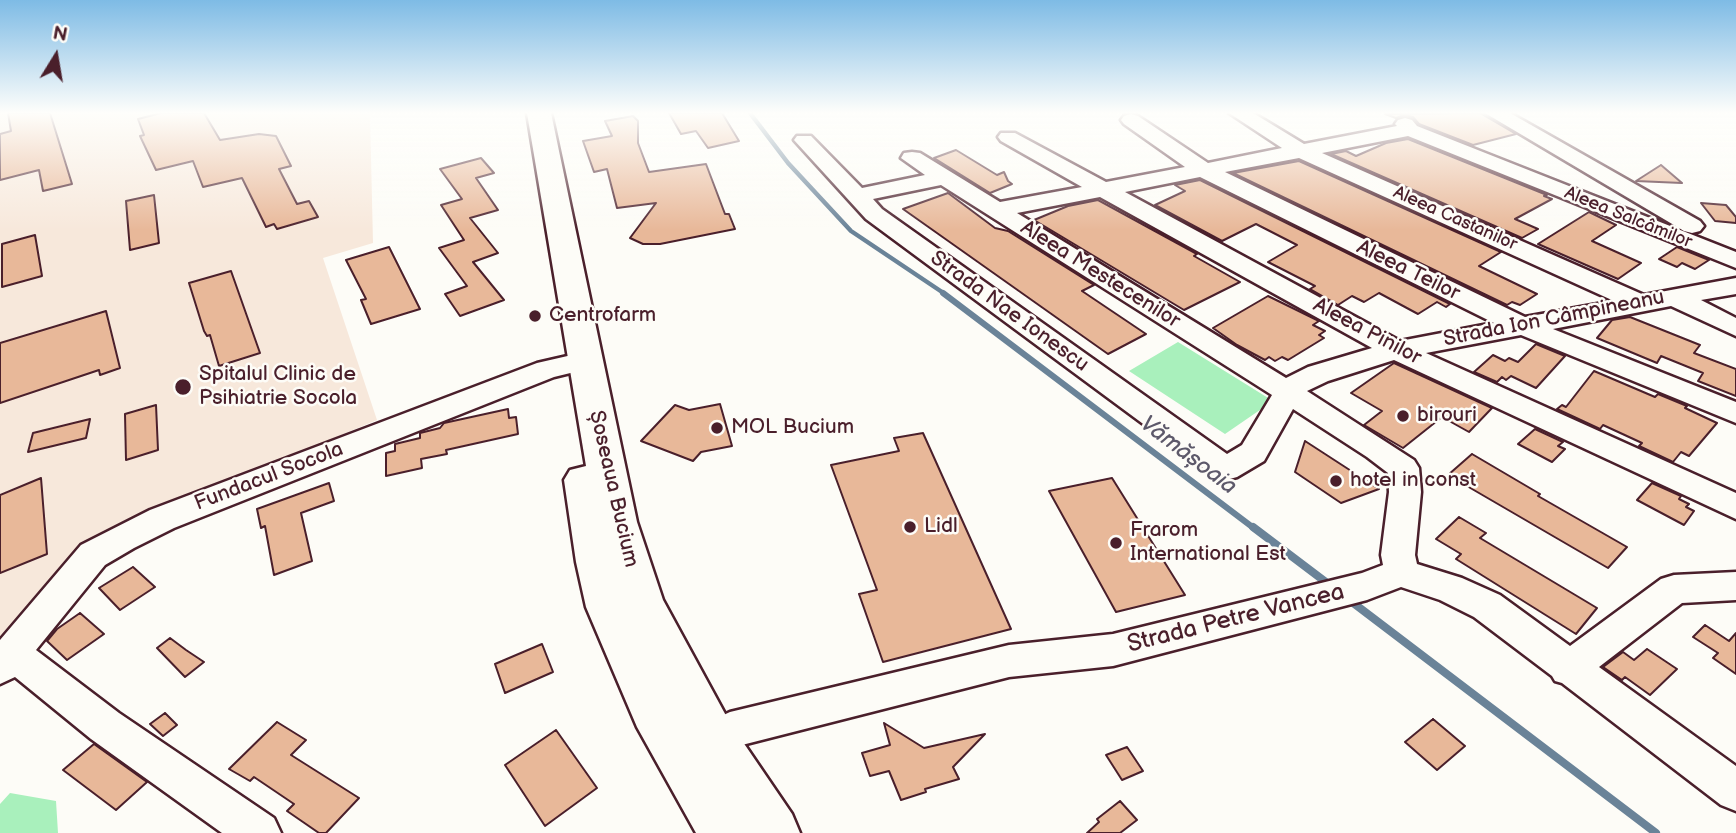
<!DOCTYPE html>
<meta charset="utf-8">
<style>
body{margin:0}
#map{position:relative;width:1736px;height:833px;overflow:hidden;background:#fdfcf7;font-family:"Balsamiq Sans",sans-serif}
canvas{display:block}
.north{position:absolute;left:21px;top:21px;width:70px;height:70px;-webkit-text-stroke:5px #fdfcf7;paint-order:stroke;rotate:11deg;font-size:19px;font-weight:700;line-height:28px;text-align:center;color:#4a1f2b}
.north::after{content:'';display:block;margin:auto;width:24px;height:32px;background:#4a1f2b;clip-path:polygon(50% 0,100% 100%,50% 72%,0 100%)}
</style>
<div id="map">
<canvas width="1736" height="833"></canvas>
<div class="north">N</div>
</div>
<script>
const context = document.querySelector('canvas').getContext('2d');
context.lineJoin = 'round';
function paint(path, color) { context.fillStyle = color; context.fill(path, 'evenodd'); }
const poly = rows => new Path2D(rows.map(r => 'M' + r).join(''));
function stroke(path, color, width, dash) { context.strokeStyle = color; context.lineWidth = width; context.lineCap = dash ? 'butt' : 'round'; context.setLineDash(dash || []); context.stroke(path); }
function write(font, color, halo, rows, align = 'center') {
  context.font = font + ' "Balsamiq Sans",sans-serif'; context.lineWidth = 5; context.setLineDash([]); context.textBaseline = 'middle'; context.strokeStyle = halo; context.fillStyle = color; for (const [text, x, y, turn = 0] of rows) {
    context.save(); context.translate(x, y); context.rotate((+turn || 0) * Math.PI / 180); context.textAlign = isNaN(turn) ? turn : align; if (halo) context.strokeText(text, 0, 0); context.fillText(text, 0, 0); context.restore();
  }
}
paint(poly([
 [0,113,370,113,373,243,323,258,377,420,181,502,0,648]
]), '#f7e8db');
paint(poly([
 [1178,342,1273,401,1225,434,1129,371],
 [10,793,56,801,58,833,0,833,0,804]
]), '#a9f0bc');
stroke(poly([
 [750,113,788,163,851,231,945,294]
]), '#6a8398', 4.5);
stroke(poly([
 [943,293,1255,529]
]), '#6a8398', 6);
stroke(poly([
 [1253,527,1331,586],
 [1348,599,1656,833]
]), '#6a8398', 8);
const building = poly([
 [8,113,50,113,72,184,43,191,39,170,0,180,0,134,11,131,8,113],
 [161,113,204,113,220,140,259,134,276,136,291,166,279,169,297,204,309,201,318,217,277,229,274,224,266,227,242,178,203,187,193,161,156,170,140,136,144,135,138,119,161,113],
 [669,113,722,113,739,141,708,148,696,131,681,134,669,113],
 [1480,113,1516,134,1473,145,1419,124,1413,117,1404,115,1396,118,1385,114,1480,113],
 [633,116,638,121,638,143,649,172,706,164,725,214,729,214,735,229,660,244,643,244,630,238,656,203,617,208,607,169,594,172,583,141,612,136,605,121,633,116],
 [1408,139,1547,195,1544,196,1552,199,1515,219,1538,229,1522,238,1331,154,1346,151,1356,156,1386,143,1408,139],
 [956,150,997,175,1004,172,1008,181,1012,184,990,193,934,158,956,150],
 [481,158,494,173,476,178,498,210,470,218,498,253,473,262,504,300,460,316,445,294,467,286,439,248,464,240,441,205,462,199,440,169,481,158],
 [1299,161,1501,252,1479,266,1537,294,1520,305,1512,302,1507,305,1233,173,1299,161],
 [1661,165,1682,183,1636,181,1661,165],
 [1200,180,1450,304,1446,307,1437,302,1418,314,1379,293,1364,302,1352,296,1338,305,1310,289,1315,286,1268,262,1297,245,1256,224,1222,241,1155,205,1185,191,1175,185,1200,180],
 [948,193,995,228,1008,231,1094,285,1082,291,1146,334,1108,354,903,209,948,193],
 [154,195,159,243,130,250,126,201,154,195],
 [1098,200,1197,254,1194,256,1240,282,1184,310,1034,220,1068,206,1098,200],
 [1701,203,1726,205,1736,217,1736,223,1715,221,1701,203],
 [1589,212,1616,225,1592,241,1641,263,1618,279,1538,244,1589,212],
 [35,235,42,276,2,287,2,244,35,235],
 [389,247,420,309,371,324,361,300,366,299,346,260,389,247],
 [1677,247,1709,260,1695,269,1682,263,1677,267,1659,259,1677,247],
 [231,271,260,353,219,366,210,335,207,336,204,331,189,283,231,271],
 [1268,296,1319,321,1313,325,1325,331,1319,335,1324,338,1288,360,1282,357,1275,361,1269,357,1265,360,1237,345,1213,328,1268,296],
 [106,311,120,368,100,375,99,370,0,403,0,343,106,311],
 [1630,317,1700,345,1694,353,1736,369,1736,396,1698,381,1703,373,1661,356,1657,363,1597,338,1612,320,1630,317],
 [1536,344,1565,356,1536,388,1511,376,1506,380,1502,377,1497,382,1474,372,1493,355,1505,361,1509,358,1518,362,1536,344],
 [1394,363,1492,408,1469,432,1442,417,1403,448,1364,425,1382,411,1351,393,1394,363],
 [1594,371,1655,397,1658,394,1687,406,1685,408,1717,423,1689,456,1681,452,1673,462,1639,446,1642,443,1603,425,1600,429,1557,409,1562,405,1566,407,1594,371],
 [720,404,732,446,701,452,693,461,641,441,675,405,689,410,720,404],
 [156,405,158,450,126,460,125,414,156,405],
 [508,409,509,418,516,417,518,434,446,450,447,454,421,459,422,468,386,476,386,453,395,451,395,444,420,438,420,433,440,428,444,423,508,409],
 [90,419,86,438,28,452,33,433,90,419],
 [1535,429,1563,442,1558,446,1565,449,1552,462,1518,444,1535,429],
 [923,433,1011,629,883,662,859,594,877,590,831,465,899,451,894,438,923,433],
 [1305,441,1379,489,1341,503,1295,472,1305,441],
 [1472,454,1540,494,1538,496,1627,547,1608,568,1448,475,1472,454],
 [41,478,47,554,0,573,0,495,41,478],
 [1112,478,1185,595,1116,612,1049,491,1112,478],
 [329,483,334,501,301,513,312,561,274,575,265,526,261,528,257,509,329,483],
 [1652,483,1681,496,1679,499,1689,504,1686,507,1694,511,1684,525,1637,500,1652,483],
 [1459,517,1486,533,1480,538,1597,608,1576,634,1456,559,1461,554,1436,539,1459,517],
 [133,567,155,587,120,610,99,588,133,567],
 [80,613,104,634,67,660,47,641,57,629,80,613],
 [1705,625,1729,641,1736,633,1736,674,1713,658,1718,653,1693,637,1705,625],
 [170,638,186,650,204,662,185,677,157,648,170,638],
 [542,644,553,672,505,693,495,664,542,644],
 [1647,649,1677,669,1650,695,1625,677,1622,680,1603,667,1623,652,1634,660,1647,649],
 [165,713,177,725,163,736,150,724,165,713],
 [1433,719,1465,746,1437,770,1405,742,1433,719],
 [277,722,306,740,291,755,359,798,326,833,319,833,287,811,294,804,254,777,250,781,229,769,277,722],
 [884,723,924,748,985,734,953,767,959,779,925,789,926,792,901,800,889,771,870,776,862,753,890,745,884,723],
 [556,730,597,788,545,826,505,765,556,730],
 [94,744,147,782,116,810,63,770,94,744],
 [1127,747,1143,771,1122,780,1106,755,1127,747],
 [1120,801,1137,820,1120,833,1087,833,1099,822,1097,819,1120,801]
]);
paint(building, '#e8b899');
stroke(building, '#4a1f2b', 2);
const minor = poly([
 [1229,113,1253,113,1304,144,1397,126,1395,124,1398,120,1405,118,1412,120,1417,126,1736,252,1736,268,1408,136,1322,153,1644,295,1736,278,1736,294,1701,300,1736,318,1736,336,1671,306,1553,329,1736,402,1736,423,1521,335,1426,353,1736,493,1736,519,1394,360,1328,381,1307,391,1414,460,1419,468,1421,492,1415,555,1417,564,1462,578,1500,595,1570,646,1661,579,1674,575,1736,572,1736,600,1682,603,1599,667,1736,766,1736,811,1721,805,1562,683,1555,681,1552,676,1474,617,1440,600,1401,587,1367,600,1113,666,1009,677,738,746,699,765,685,759,679,746,685,733,730,712,1009,645,1113,634,1362,573,1383,565,1381,555,1389,492,1388,473,1367,457,1293,409,1264,461,1237,477,1226,480,1215,477,866,219,794,140,797,136,811,136,862,188,925,175,901,158,904,153,912,152,920,153,1000,202,1082,187,1001,141,998,137,1001,133,1015,133,1106,182,1185,167,1124,124,1121,120,1124,116,1131,114,1138,116,1208,163,1282,148,1229,113],
 [1299,158,1614,301,1525,317,1225,172,1299,158],
 [1200,177,1494,323,1400,341,1125,192,1200,177],
 [941,185,1272,395,1242,445,1227,454,882,209,873,199,941,185],
 [1100,197,1372,348,1308,367,1286,378,1017,213,1100,197],
 [1485,113,1510,113,1700,221,1704,226,1700,231,1692,233,1684,231,1485,113],
 [585,352,595,355,599,361,595,367,554,377,174,528,134,548,105,565,36,650,119,713,274,818,281,833,222,833,91,739,15,677,0,684,0,640,81,545,150,510,537,363,585,352]
]);
const major = poly([
 [527,113,551,113,637,522,663,600,730,723,792,814,800,833,696,833,637,727,586,607,576,562,564,480,570,470,586,466,527,113]
]);
stroke(minor, '#4a1f2b', 5);
stroke(major, '#4a1f2b', 5);
paint(minor, '#fdfcf7');
paint(major, '#fdfcf7');
const sky = context.createLinearGradient(0, 0, 0, 230);
sky.addColorStop(0, '#7ebbe5');
sky.addColorStop(0.49, '#fefefb');
sky.addColorStop(1, '#fefefb00');
context.fillStyle = sky;
context.fillRect(0, 0, 1736, 230);
for (const [x, y, r, color] of [
 [535,316,7,"#4a1f2b"],
 [183,387,9,"#4a1f2b"],
 [1403,416,7,"#4a1f2b"],
 [717,428,7,"#4a1f2b"],
 [1336,481,7,"#4a1f2b"],
 [910,527,7,"#4a1f2b"],
 [1116,543,7,"#4a1f2b"]
]) { const dot = new Path2D(); dot.arc(x, y, r, 0, 2 * Math.PI); context.fillStyle = color; context.fill(dot); stroke(dot, '#fdfcf7', 2.5); }
write('18px', '#4a1f2b', '#fdfcf7', [
 ["Aleea Salcâmilor",1628,218,22],
 ["Aleea Castanilor",1455,219,24]
]);
write('21px', '#4a1f2b', '#fdfcf7', [
 ["Aleea Teilor",1408,271,26],
 ["Aleea Mestecenilor",1100,275,32],
 ["Strada Nae Ionescu",1009,312,36],
 ["Strada Ion Câmpineanu",1554,319,-11],
 ["Aleea Pinilor",1367,332,28],
 ["Fundacul Socola",269,477,-21],
 ["Șoseaua Bucium",613,489,77]
]);
write('21px', '#4a1f2b', '#fdfcf7', [
 ["Centrofarm",549,316],
 ["Spitalul Clinic de",199,375],
 ["Psihiatrie Socola",199,399],
 ["birouri",1417,416],
 ["MOL Bucium",731,428],
 ["hotel in const",1350,481],
 ["Lidl",924,527],
 ["Frarom",1130,531],
 ["International Est",1130,555]
], 'left');
write('italic 23px', '#5d596a', '#fdfcf7', [
 ["Vămășoaia",1188,456,37]
]);
write('24px', '#4a1f2b', '#fdfcf7', [
 ["Strada Petre Vancea",1236,619,-14]
]);
</script>
